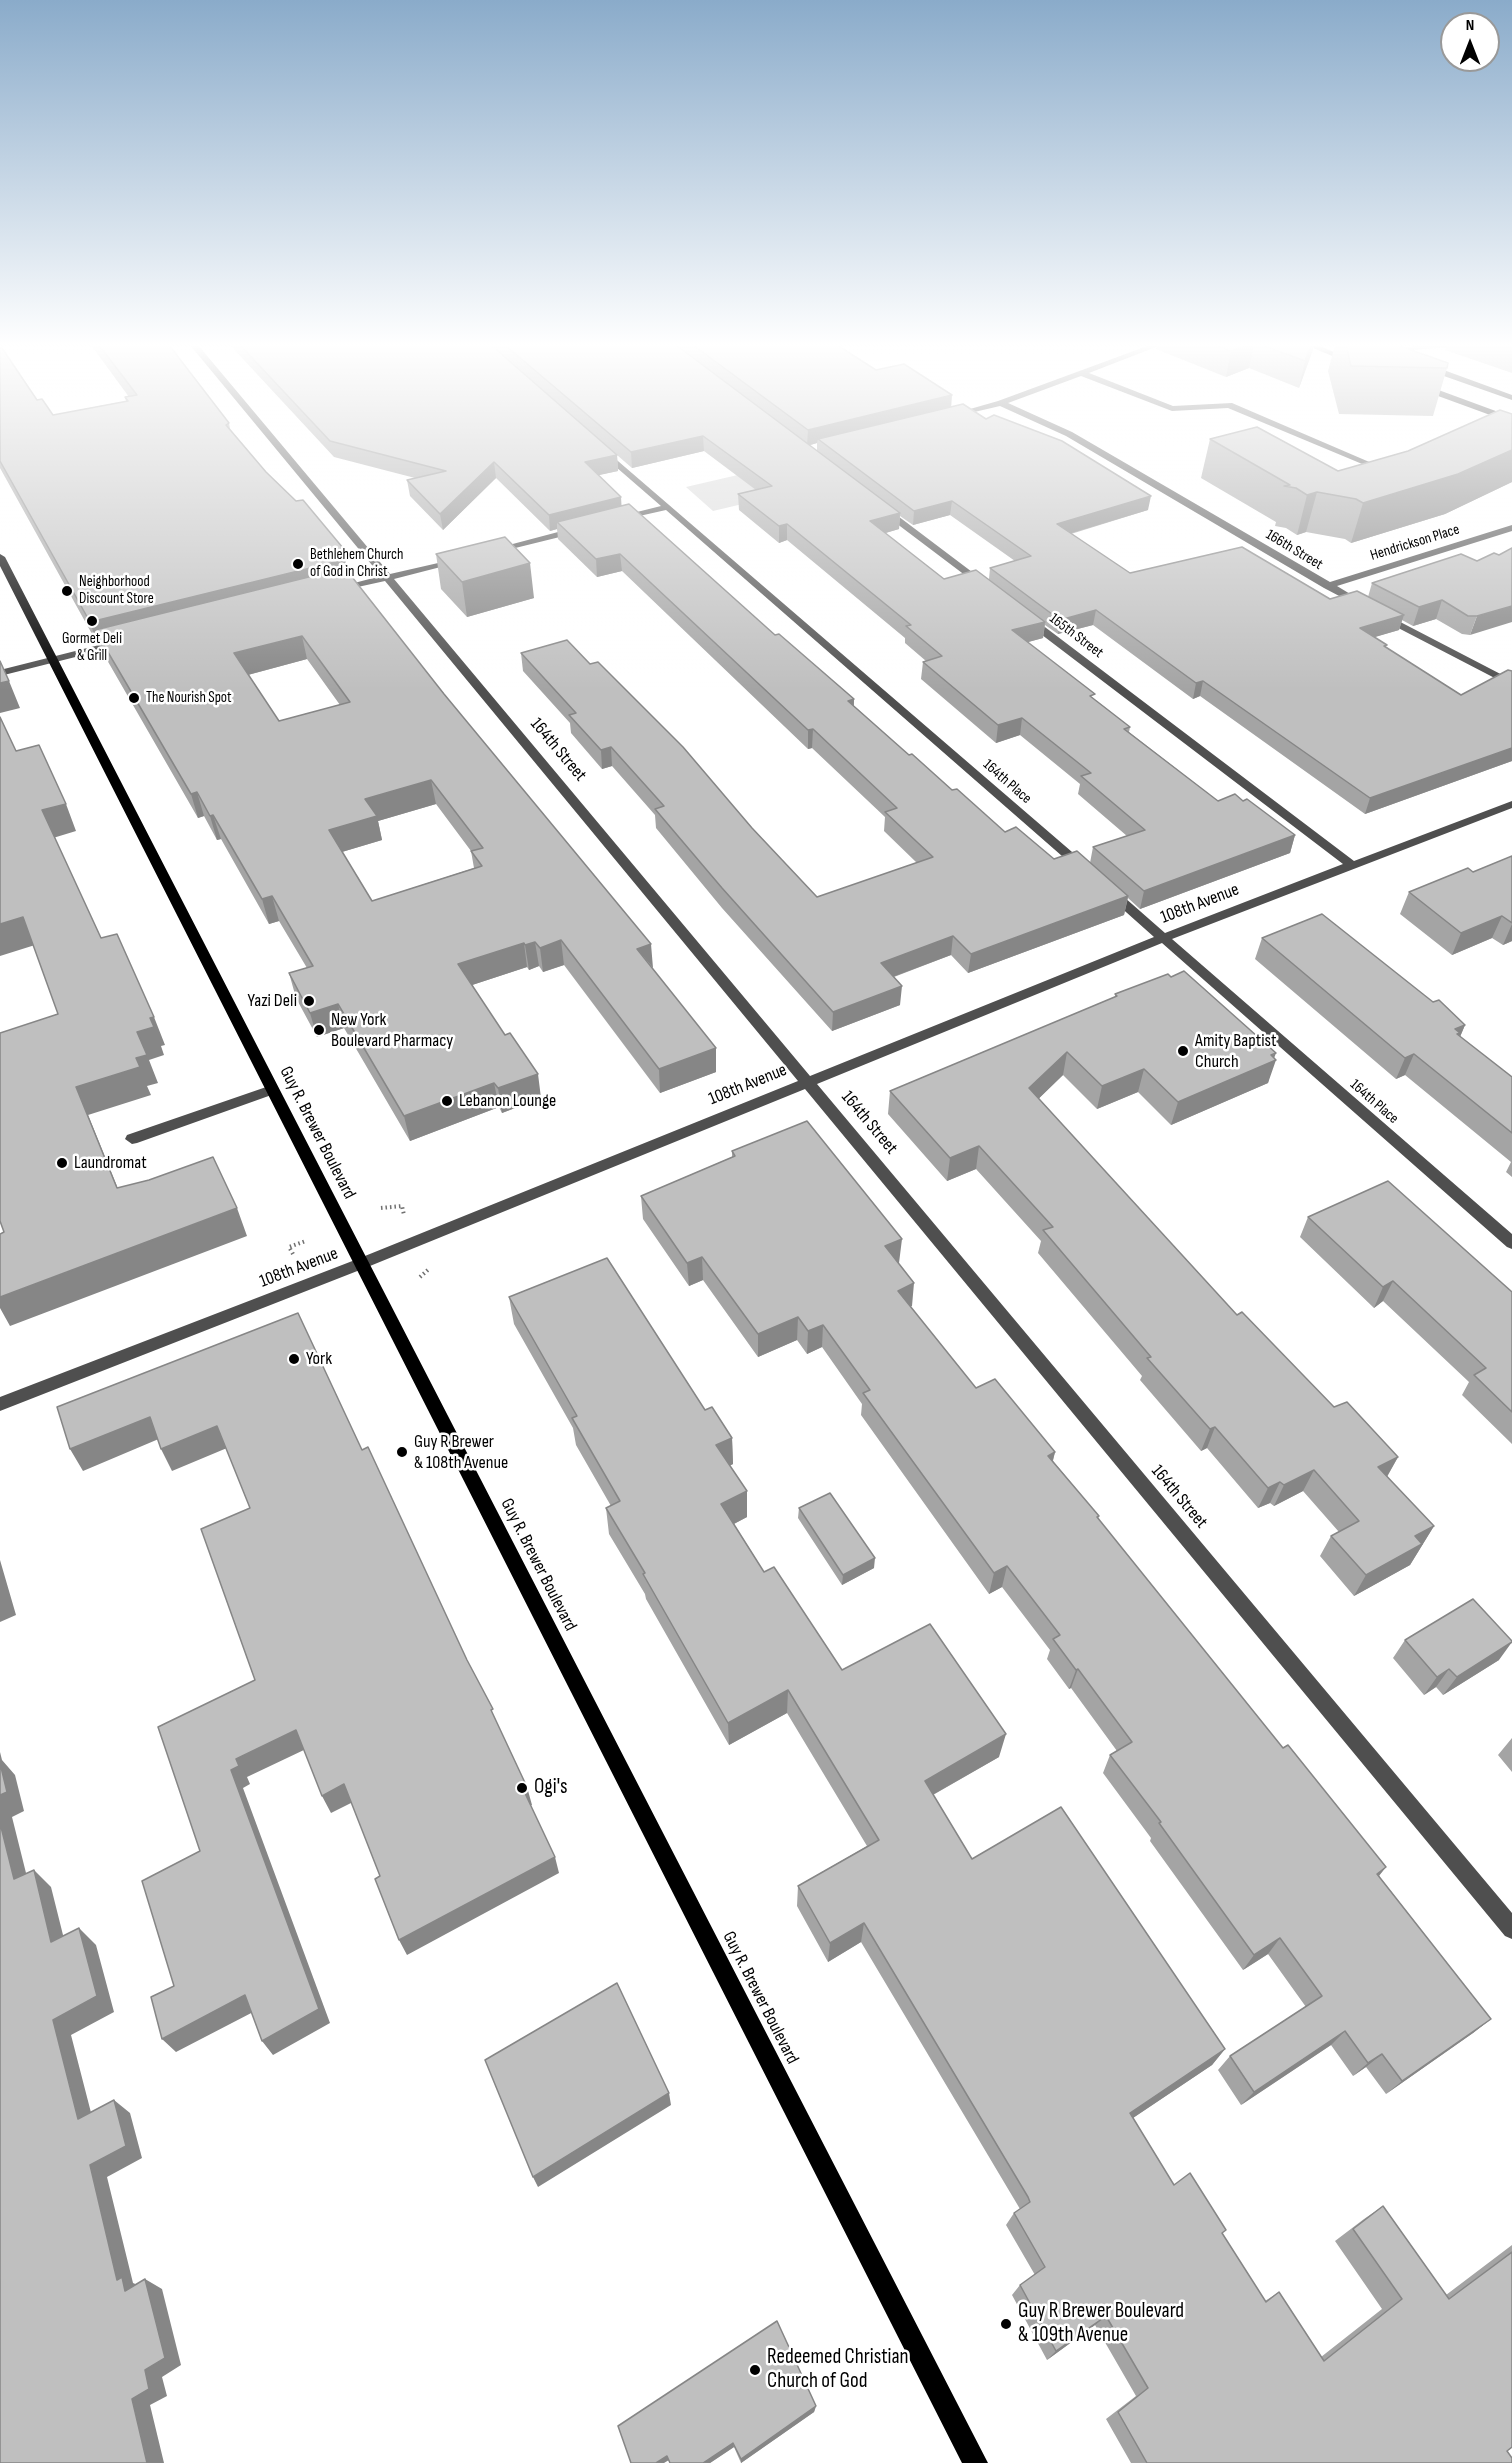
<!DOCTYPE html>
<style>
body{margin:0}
#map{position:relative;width:1512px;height:2463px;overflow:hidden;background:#fff;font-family:"Sofia Sans Condensed",sans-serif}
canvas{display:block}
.north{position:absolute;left:1440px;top:12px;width:60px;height:60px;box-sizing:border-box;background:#fff;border:2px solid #999;border-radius:50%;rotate:0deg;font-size:16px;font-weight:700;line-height:24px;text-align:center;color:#000}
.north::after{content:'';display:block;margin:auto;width:21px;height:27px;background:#000;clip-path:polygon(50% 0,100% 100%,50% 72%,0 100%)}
</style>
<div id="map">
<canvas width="1512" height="2463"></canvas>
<div class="north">N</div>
</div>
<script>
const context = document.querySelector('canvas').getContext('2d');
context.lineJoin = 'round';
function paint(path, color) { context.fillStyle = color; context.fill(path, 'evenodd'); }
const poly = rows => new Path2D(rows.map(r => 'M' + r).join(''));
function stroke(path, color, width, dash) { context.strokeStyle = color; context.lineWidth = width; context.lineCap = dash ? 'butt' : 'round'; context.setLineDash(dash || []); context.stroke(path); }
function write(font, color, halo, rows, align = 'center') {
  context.font = font + ' "Sofia Sans Condensed",sans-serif'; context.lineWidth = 5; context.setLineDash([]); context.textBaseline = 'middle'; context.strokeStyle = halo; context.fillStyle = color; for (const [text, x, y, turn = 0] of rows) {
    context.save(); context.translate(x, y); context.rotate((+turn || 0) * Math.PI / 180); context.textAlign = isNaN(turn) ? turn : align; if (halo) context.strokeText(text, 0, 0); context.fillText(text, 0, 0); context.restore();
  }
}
paint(poly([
 [785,464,814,487,713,511,686,487]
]), '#d6d6d6');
stroke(poly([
 [381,1208,402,1206,404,1215],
 [293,1254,289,1247,306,1241],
 [420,1277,430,1268]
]), '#717171', 4, [1.5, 3]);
paint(poly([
 [190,345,198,345,390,574,460,558,460,562,394,579,810,1076,1154,937,1108,896,1108,890,1116,890,1165,933,1343,864,1025,622,1025,618,1033,618,1354,861,1512,801,1512,808,1172,939,1512,1234,1512,1249,1507,1247,1162,943,817,1084,1512,1913,1512,1939,1505,1936,805,1089,365,1268,0,1411,0,1397,355,1260,798,1081,385,581,335,592,335,588,381,576,190,345],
 [1150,345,1161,345,1089,373,1173,406,1232,403,1374,464,1367,466,1228,408,1172,411,1081,376,1008,403,1072,432,1330,582,1512,525,1512,531,1337,586,1365,603,1367,605,1362,608,1324,588,1066,436,1000,406,953,417,949,415,998,401,1150,345],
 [1423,345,1453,345,1449,347,1388,352,1384,350,1423,345],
 [604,449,1086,864,1086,870,1078,870,666,510,617,521,617,517,661,506,601,454,601,450,604,449],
 [880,507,886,507,984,581,984,585,978,585,880,511,880,507],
 [577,527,582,530,580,532,495,553,490,550,577,527],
 [1383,613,1512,680,1512,687,1379,618,1379,614,1383,613],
 [119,640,123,641,123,645,0,676,0,670,119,640],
 [272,1085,279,1090,277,1093,137,1143,132,1144,125,1139,127,1135,272,1085]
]), '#4f4f4f');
paint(poly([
 [1306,345,1317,345,1356,361,1349,363,1306,345],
 [1424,365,1430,365,1512,395,1512,400,1424,369,1424,365],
 [1419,385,1425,385,1512,417,1512,423,1419,389,1419,385],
 [0,554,5,557,988,2463,962,2463,0,566,0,554]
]), '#000');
paint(poly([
 [91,345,169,345,229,423,230,429,266,472,343,548,346,569,652,968,716,1072,660,1093,564,965,543,972,539,966,529,970,527,967,472,985,541,1098,502,1113,499,1107,410,1141,344,1028,317,1037,296,998,289,973,307,968,279,921,269,924,221,839,217,840,204,816,198,818,103,653,99,643,97,643,0,468,0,348,37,400,53,415,126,401,125,397,129,397],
 [307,659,340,705,279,721,248,675],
 [436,804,471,851,474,868,372,901,342,852,382,840,378,821],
 [230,345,837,345,876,370,951,407,986,419,1148,510,1071,534,1130,573,1330,599,1368,597,1372,583,1477,561,1499,555,1470,635,1462,634,1436,619,1413,626,1402,620,1399,630,1374,637,1386,648,1461,695,1512,671,1512,761,1365,814,1200,696,1193,699,1093,625,1058,634,1045,625,1043,638,1028,642,1094,699,1130,727,1129,732,1218,801,1243,801,1295,835,1290,853,1140,909,1128,898,1124,915,968,973,951,955,894,977,900,1005,832,1031,722,908,656,828,655,815,612,766,602,769,571,733,570,723,523,671,521,653,590,664,752,828,817,897,917,863,884,831,885,817,812,748,808,749,622,571,597,577,558,539,557,529,550,531,496,478,443,530,410,496,407,480,415,478,334,457],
 [817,443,817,451,810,445],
 [704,451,756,490,738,494,739,510,779,543,787,540,905,638,905,643,926,661,923,662,921,679,996,743,1020,735,1080,784,1078,794,1127,836,1093,847,1090,863,1054,859,1005,832,909,755,854,706,854,699,775,635,622,506,598,475,618,471,617,455,632,468],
 [950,515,1015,561,990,568,989,579,944,579,885,533,899,529,900,516,913,525],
 [1157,345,1314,345,1299,388,1249,368,1226,377,1156,349],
 [1335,345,1397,345,1447,368,1433,416,1339,414,1328,371],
 [1447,345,1512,345,1512,373,1445,350],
 [1512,414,1512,482,1445,514,1351,543,1345,539,1306,532,1297,535,1286,528,1275,526,1276,522,1201,478,1210,439,1338,471,1408,451],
 [436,554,534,598,467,617,441,589],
 [1512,856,1512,941,1503,945,1492,938,1452,955,1400,914,1409,892,1473,872],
 [1262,938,1433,1002,1465,1025,1460,1037,1512,1077,1512,1177,1506,1172,1511,1162,1405,1075,1396,1079,1255,959],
 [1115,994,1274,1058,1268,1083,1171,1125,1138,1092,1097,1109,1063,1075,1038,1099,1237,1315,1334,1407,1398,1457,1387,1477,1434,1526,1410,1565,1354,1596,1320,1556,1331,1536,1339,1532,1303,1491,1274,1506,1270,1503,1258,1508,1207,1448,1201,1451,1140,1380,1142,1376,1038,1253,1041,1241,976,1169,947,1181,888,1114,890,1091,1115,997],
 [732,1151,899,1263,898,1263,911,1307,976,1388,1055,1452,1053,1461,1099,1516,1098,1519,1283,1748,1386,1867,1379,1876,1491,2019,1473,2033,1386,2094,1366,2067,1353,2076,1331,2045,1241,2105,1218,2070,1230,2056,1306,2007,1268,1954,1243,1970,1150,1841,1151,1838,1103,1773,1110,1755,1117,1751,1071,1688,1069,1689,1047,1659,1050,1650,1002,1587,989,1594,861,1415,862,1404,822,1347,807,1354,797,1340,758,1357,703,1280,689,1286,643,1219,641,1196,732,1157],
 [1308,1217,1512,1292,1512,1444,1462,1395,1469,1382,1383,1301,1374,1308,1300,1237],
 [509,1297,705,1410,732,1438,733,1464,729,1466,747,1491,747,1517,734,1524,764,1572,842,1670,999,1757,933,1795,972,1859,1225,2049,1212,2065,1133,2118,1174,2185,1222,2233,1265,2301,1279,2292,1321,2357,1382,2309,1335,2241,1364,2219,1383,2206,1446,2295,1512,2245,1512,2447,1507,2451,1512,2463,1131,2463,1106,2419,1136,2396,1095,2325,1047,2360,1012,2295,1020,2285,1035,2275,1006,2225,1014,2213,1020,2209,861,1942,828,1962,797,1906,798,1886,867,1846,787,1713,729,1745,646,1599,645,1594,609,1534,606,1508,611,1506,576,1445,573,1428,514,1324],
 [799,1508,874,1568,842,1585,798,1518],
 [1405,1640,1499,1660,1443,1695,1436,1687,1424,1695,1393,1658],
 [1512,1738,1512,1772,1498,1755],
 [816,2406,814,2412,741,2463,734,2447,710,2463,670,2463]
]), '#a4a4a4');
paint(poly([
 [1248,345,1254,345,1249,368,1226,377,1231,351],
 [1311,345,1314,345,1313,350,1299,388,1305,361],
 [952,395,951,410,818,439,817,443,807,446,808,430],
 [703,436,704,451,632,468,631,452],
 [1512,450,1512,482,1445,514,1351,543,1363,503],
 [617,455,618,471,586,478,585,462],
 [494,462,496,478,443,530,440,514],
 [1317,492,1306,532,1297,535,1307,495],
 [1151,496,1148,510,1055,538,1057,524],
 [621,497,622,513,557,522,557,529,550,531,549,515],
 [952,501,950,515,913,525,914,511],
 [900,513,899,529,869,538,870,521],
 [787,524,787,540,779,543,779,526],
 [343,548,347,569,95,630,99,643,97,643,90,622],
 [620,554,622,571,597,577,596,559],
 [530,563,534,598,467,617,462,582],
 [1442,600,1436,619,1413,626,1419,607],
 [1512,606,1512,622,1470,635,1477,616],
 [1096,610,1093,625,1058,634,1060,620],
 [1404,615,1399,630,1355,643,1360,628],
 [1045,622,1043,638,1010,647,1012,630],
 [302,636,307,659,240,677,234,653],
 [9,681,20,708,0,713,0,683],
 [1203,681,1200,696,1193,699,1196,683],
 [854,699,853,718,848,701],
 [1022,718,1020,735,996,743,998,725],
 [813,729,812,748,808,749,808,730],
 [611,747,612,766,602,769,601,750],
 [1512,748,1512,761,1365,814,1370,798],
 [431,780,436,804,378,821,382,840,335,854,329,830,365,799],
 [197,792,204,816,198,818,191,794],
 [66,804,76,831,53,838,42,810],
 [213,815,221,839,217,840,210,816],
 [1295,835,1290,853,1140,909,1144,891],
 [272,896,279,921,269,924,262,899],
 [1128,896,1124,915,968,973,971,954],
 [1502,916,1492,938,1452,955,1461,933],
 [23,917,35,945,0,956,0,924],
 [1512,924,1512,941,1503,945],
 [953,936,951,955,879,982,881,963],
 [561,940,564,965,543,972,540,948],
 [535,942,539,966,529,970,525,945],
 [524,943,527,967,463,988,458,964],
 [651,944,653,968,637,949],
 [902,986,900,1005,832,1031,833,1012],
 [338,1004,344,1028,317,1037,310,1013],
 [154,1017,165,1045,161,1046,164,1055,149,1060,158,1083,147,1086,151,1095,88,1115,129,1216,117,1188,76,1087,136,1058,137,1032,150,1018],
 [1465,1025,1456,1046,1455,1029],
 [716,1048,716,1072,660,1093,659,1069],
 [1067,1052,1063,1075,1025,1112,1029,1088],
 [1276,1053,1273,1061,1276,1060,1268,1083,1171,1125,1178,1102],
 [1414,1054,1405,1075,1396,1079,1405,1058],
 [1144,1069,1138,1092,1097,1109,1102,1086],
 [538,1074,541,1098,502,1113,498,1088],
 [494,1083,499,1107,410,1141,404,1116],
 [979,1146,976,1169,947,1181,950,1158],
 [237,1208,247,1236,10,1326,0,1308,0,1297],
 [902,1239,899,1263,882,1269,885,1246],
 [702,1257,703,1280,689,1286,687,1263],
 [1393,1281,1383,1301,1374,1308,1383,1287],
 [914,1283,912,1306,896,1314,898,1291],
 [798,1317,797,1340,758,1357,758,1334],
 [823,1325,822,1347,807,1354,808,1331],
 [150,1417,161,1438,83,1471,70,1449],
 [217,1426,227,1448,172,1471,161,1449],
 [1215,1427,1207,1448,1201,1451,1210,1429],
 [732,1438,733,1464,717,1472,716,1445],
 [1055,1452,1049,1474,1048,1456],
 [1398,1457,1386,1478,1378,1467],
 [1314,1470,1303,1491,1274,1506,1284,1485],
 [1280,1482,1270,1503,1258,1508,1268,1488],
 [747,1491,747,1517,722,1530,721,1504],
 [1434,1526,1410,1565,1354,1596,1366,1575,1415,1536],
 [875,1558,874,1568,842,1585,843,1575],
 [0,1560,16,1615,0,1622],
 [1007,1566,1002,1587,989,1594,994,1573],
 [1512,1642,1499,1660,1443,1695,1457,1677],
 [1078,1669,1071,1688,1069,1689,1076,1670],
 [1449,1669,1436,1687,1424,1695,1437,1677],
 [788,1690,787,1713,729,1745,728,1723],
 [296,1730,306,1749,247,1777,250,1784,243,1788,330,2023,273,2055,262,2041,231,1770,236,1759],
 [1006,1734,999,1757,920,1802,925,1781],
 [0,1752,2,1760,15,1775,24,1811,12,1817,32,1897,14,1879,0,1823],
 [344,1784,353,1802,331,1813,322,1796],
 [527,1787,532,1805,528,1806,523,1789],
 [555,1857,559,1873,407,1955,399,1940],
 [1386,1867,1372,1884,1377,1874],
 [34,1870,51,1887,69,1959,51,1942],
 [864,1923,861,1942,828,1962,830,1943],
 [79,1928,96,1945,114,2012,71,2035,96,2132,78,2119,53,2020],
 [1280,1938,1268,1954,1243,1970,1254,1955],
 [245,1995,257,2010,176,2052,162,2039],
 [1491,2019,1473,2033,1386,2094,1402,2081],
 [1345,2031,1331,2045,1241,2105,1254,2092],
 [1225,2049,1212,2065,1118,2128,1130,2113],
 [1382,2054,1366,2067,1353,2076,1368,2063],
 [669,2093,671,2105,538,2187,533,2177],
 [114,2100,130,2113,142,2158,107,2177,133,2283,140,2286,125,2291,117,2280,90,2165],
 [145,2279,162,2289,181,2365,162,2377,167,2396,150,2405,164,2463,147,2463,132,2399,145,2370],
 [1106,2316,1095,2325,1047,2360,1056,2351],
 [816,2406,814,2412,741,2463,741,2459],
 [733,2443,734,2447,710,2463,703,2463],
 [667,2456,669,2460,664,2463,656,2463]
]), '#868686');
const building = poly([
 [99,345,169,345,229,423,226,425,266,472,296,501,303,500,343,548,331,551,339,561,90,622,0,461,0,348,2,348,37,400,42,399,53,415,128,401,125,397,137,395,99,345],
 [240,345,491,345,617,455,585,462,621,497,549,515,494,462,440,514,407,480,446,471,330,441,240,345],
 [505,345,676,345,900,513,870,521,944,579,976,570,1045,622,1012,630,1095,694,1090,696,1130,727,1124,729,1218,801,1235,794,1243,801,1247,799,1295,835,1144,891,1093,847,1145,830,1081,776,1091,773,1022,718,998,725,923,662,942,656,906,626,911,625,787,524,779,526,738,494,772,486,703,436,631,452,505,345],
 [693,345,837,345,876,370,904,364,952,395,808,430,693,345],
 [1216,345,1248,345,1231,351,1216,345],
 [1262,345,1311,345,1305,361,1262,345],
 [1346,345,1397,345,1448,363,1447,368,1351,366,1346,345],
 [963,404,986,419,994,415,1062,441,1151,496,1057,524,1130,573,1242,547,1330,599,1357,591,1404,615,1360,628,1387,645,1384,646,1461,695,1508,670,1512,671,1512,748,1370,798,1203,681,1196,683,1096,610,1060,620,990,568,1031,556,952,501,914,511,818,439,963,404],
 [1500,410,1512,414,1512,450,1458,474,1363,503,1356,499,1317,492,1307,495,1296,488,1284,486,1290,485,1210,439,1257,427,1338,471,1408,451,1500,410],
 [629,504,775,635,779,634,854,699,848,701,909,755,912,754,952,790,957,789,1005,832,1016,827,1054,859,1077,851,1128,896,971,954,953,936,881,963,902,986,833,1012,722,888,655,809,664,806,611,747,601,750,569,715,576,713,521,653,567,640,590,664,598,662,683,747,752,828,817,897,933,857,885,812,897,808,813,729,808,730,620,554,596,559,557,522,629,504],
 [505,537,530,563,462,582,436,554,505,537],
 [1512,548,1512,606,1477,616,1468,616,1442,600,1419,607,1372,583,1461,554,1477,561,1494,553,1499,555,1512,548],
 [345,568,444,694,651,944,637,949,716,1048,659,1069,561,940,540,948,535,942,525,945,524,943,458,964,505,1035,510,1033,538,1074,498,1088,494,1083,404,1116,338,1004,310,1013,289,973,313,966,272,896,262,899,213,815,210,816,197,792,191,794,95,630,345,568],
 [302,636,350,702,279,721,234,653,302,636],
 [431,780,483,848,471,851,482,866,372,901,329,830,377,816,365,799,431,780],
 [0,661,9,681,0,683,0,661],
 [0,717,16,751,39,745,66,804,42,810,101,938,117,934,154,1017,150,1018,154,1027,137,1032,147,1055,136,1058,140,1067,76,1087,117,1188,149,1180,213,1157,237,1208,0,1297,0,1234,4,1232,0,1221,0,1033,58,1014,23,917,0,924,0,717],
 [1512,856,1512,923,1502,916,1461,933,1409,892,1468,868,1473,872,1512,856],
 [1322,914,1433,1002,1439,1000,1465,1025,1455,1029,1460,1033,1457,1034,1512,1077,1512,1133,1414,1054,1405,1058,1262,938,1322,914],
 [1184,971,1276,1053,1271,1055,1276,1060,1178,1102,1144,1069,1102,1086,1067,1052,1029,1088,1237,1315,1242,1312,1334,1407,1347,1402,1398,1457,1378,1467,1434,1526,1415,1536,1422,1544,1366,1575,1331,1536,1359,1521,1314,1470,1284,1485,1280,1482,1268,1488,1215,1427,1210,1429,1147,1358,1151,1357,1043,1230,1053,1227,979,1146,950,1158,890,1091,1117,996,1115,994,1168,974,1171,977,1184,971],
 [807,1121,902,1239,885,1246,914,1283,898,1291,976,1388,995,1379,1055,1452,1048,1456,1099,1516,1097,1517,1283,1748,1288,1745,1386,1867,1377,1874,1491,2019,1402,2081,1382,2054,1368,2063,1345,2031,1254,2092,1230,2056,1322,1996,1280,1938,1254,1955,1159,1823,1161,1822,1110,1755,1132,1742,1078,1669,1076,1670,1053,1639,1060,1635,1007,1566,994,1573,863,1393,870,1390,823,1325,808,1331,798,1317,758,1334,702,1257,687,1263,641,1196,735,1156,732,1151,807,1121],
 [1388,1181,1512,1292,1512,1412,1474,1375,1486,1368,1393,1281,1383,1287,1308,1217,1388,1181],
 [607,1258,705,1410,712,1407,732,1438,716,1445,747,1491,721,1504,764,1572,774,1567,842,1670,930,1624,1006,1734,925,1781,972,1859,1061,1807,1225,2049,1130,2113,1174,2185,1190,2173,1226,2230,1222,2233,1266,2302,1279,2292,1324,2361,1402,2299,1353,2229,1383,2206,1449,2299,1512,2252,1512,2447,1507,2451,1512,2458,1512,2463,1147,2463,1118,2412,1148,2388,1106,2316,1056,2351,1020,2285,1045,2267,1014,2213,1030,2202,1028,2197,864,1923,830,1943,798,1886,879,1840,788,1690,728,1723,643,1574,645,1573,606,1508,620,1501,572,1418,577,1416,509,1297,607,1258],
 [298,1313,362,1450,368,1447,467,1660,493,1709,491,1710,527,1787,523,1789,555,1857,399,1940,375,1879,380,1876,344,1784,322,1796,296,1730,236,1759,239,1766,231,1770,319,2009,262,2041,245,1995,162,2039,151,1997,174,1986,142,1881,200,1851,158,1727,255,1680,201,1529,250,1508,217,1426,161,1449,150,1417,70,1449,57,1407,298,1313],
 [830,1493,875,1558,843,1575,799,1508,830,1493],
 [1473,1599,1512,1641,1512,1642,1457,1677,1449,1669,1437,1677,1405,1640,1473,1599],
 [0,1763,7,1792,0,1795,0,1763],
 [0,1823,14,1879,34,1870,51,1942,79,1928,97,1996,53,2020,78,2119,114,2100,126,2146,90,2165,117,2280,122,2277,125,2291,145,2279,165,2358,145,2370,149,2389,132,2399,147,2463,0,2463,0,1823],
 [617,1983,669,2093,533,2177,485,2060,617,1983],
 [777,2321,816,2406,741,2459,733,2443,703,2463,670,2463,667,2456,656,2463,631,2463,618,2426,777,2321]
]);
paint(building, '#bfbfbf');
stroke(building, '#868686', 1.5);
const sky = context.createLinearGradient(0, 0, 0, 690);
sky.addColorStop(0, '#8aabca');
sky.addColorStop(0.5, '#fff');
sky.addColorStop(1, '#ffffff00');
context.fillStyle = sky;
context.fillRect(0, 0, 1512, 690);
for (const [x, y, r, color] of [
 [298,564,6,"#000"],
 [67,591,6,"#000"],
 [92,621,6,"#000"],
 [134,698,6,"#000"],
 [309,1001,6,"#000"],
 [319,1030,6,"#000"],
 [1183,1051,6,"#000"],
 [447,1101,6,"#000"],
 [62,1163,6,"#000"],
 [294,1359,6,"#000"],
 [402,1452,6,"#000"],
 [522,1788,6,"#000"],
 [1006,2324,6,"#000"],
 [755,2370,6,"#000"]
]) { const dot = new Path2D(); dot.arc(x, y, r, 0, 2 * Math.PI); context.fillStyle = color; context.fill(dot); stroke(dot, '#fff', 2); }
write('15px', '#000', '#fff', [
 ["Hendrickson Place",1415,543,-17],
 ["166th Street",1294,550,31],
 ["165th Street",1076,636,37],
 ["164th Place",1007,782,41],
 ["164th Place",1374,1102,41]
]);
write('15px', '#000', '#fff', [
 ["Bethlehem Church",310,555],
 ["of God in Christ",310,572],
 ["Neighborhood",79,582],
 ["Discount Store",79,599],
 ["Gormet Deli",92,639,"center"],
 ["& Grill",92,656,"center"],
 ["The Nourish Spot",146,698]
], 'left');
write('18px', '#000', '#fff', [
 ["164th Street",558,750,50],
 ["108th Avenue",1200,904,-21],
 ["108th Avenue",748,1085,-22],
 ["164th Street",869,1123,50],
 ["Guy R. Brewer Boulevard",317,1133,63],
 ["108th Avenue",299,1268,-21],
 ["164th Street",1179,1497,50],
 ["Guy R. Brewer Boulevard",538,1565,63],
 ["Guy R. Brewer Boulevard",760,1998,63]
]);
write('18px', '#000', '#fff', [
 ["Yazi Deli",297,1001,"right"],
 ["New York",331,1020],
 ["Boulevard Pharmacy",331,1041],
 ["Amity Baptist",1195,1041],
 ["Church",1195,1062],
 ["Lebanon Lounge",459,1101],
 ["Laundromat",74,1163],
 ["York",306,1359],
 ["Guy R Brewer",414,1442],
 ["& 108th Avenue",414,1463]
], 'left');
write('21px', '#000', '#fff', [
 ["Ogi's",534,1788],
 ["Guy R Brewer Boulevard",1018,2312],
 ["& 109th Avenue",1018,2336],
 ["Redeemed Christian",767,2358],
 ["Church of God",767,2382]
], 'left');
</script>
